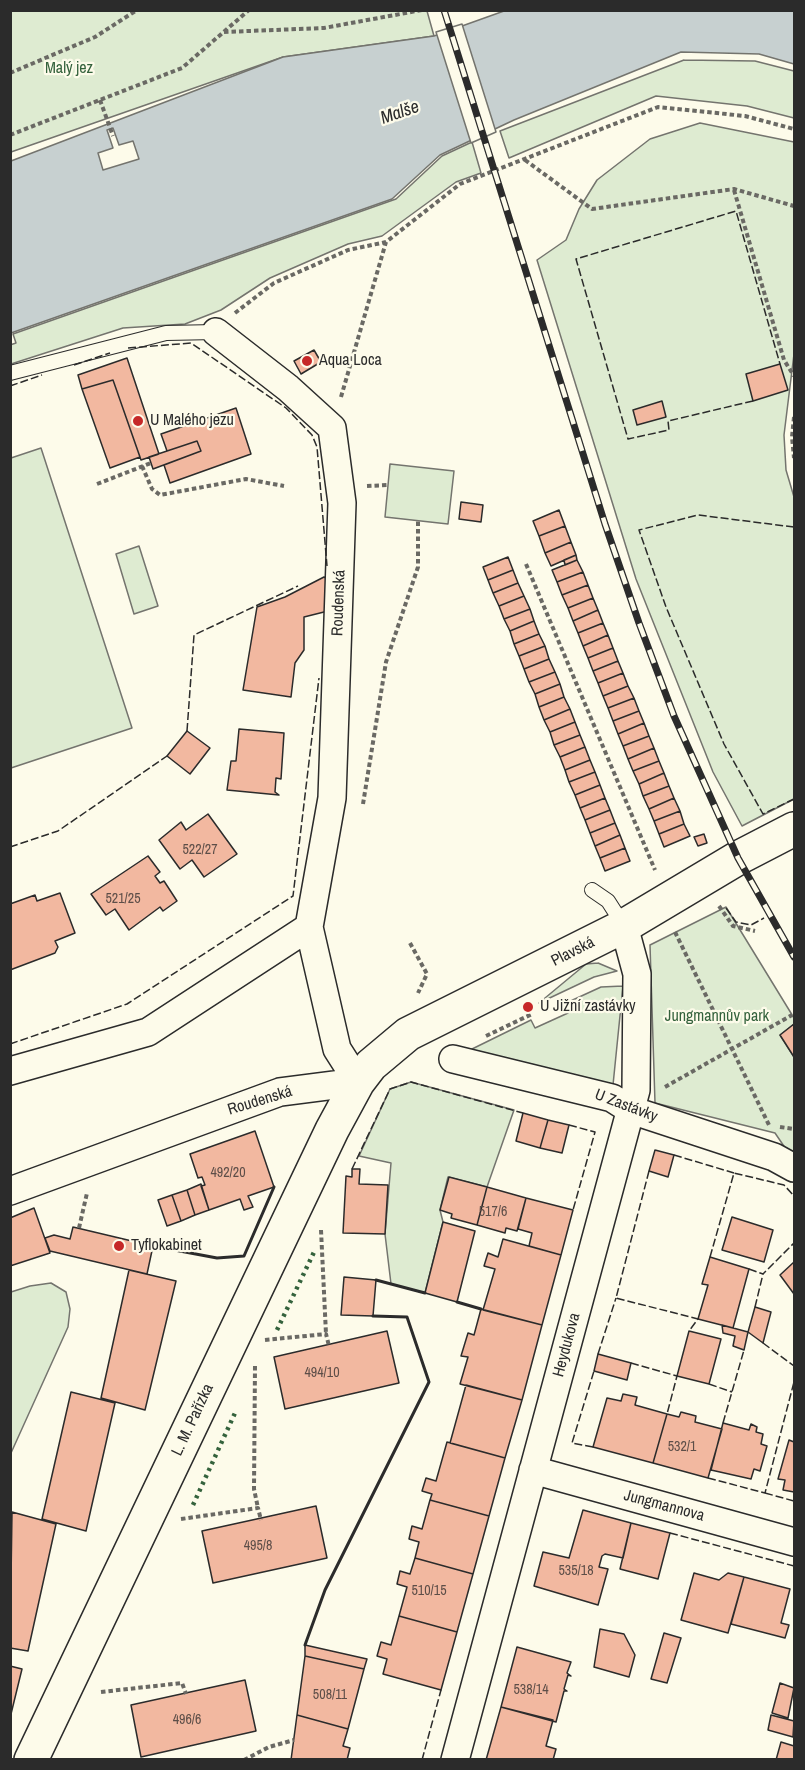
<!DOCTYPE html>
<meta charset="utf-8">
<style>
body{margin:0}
#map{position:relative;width:805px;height:1770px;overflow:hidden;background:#fdfbea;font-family:"Archivo Narrow",sans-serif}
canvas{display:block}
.frame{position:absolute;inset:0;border:12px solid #2b2b2b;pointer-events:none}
</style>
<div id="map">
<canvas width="805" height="1770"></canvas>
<div class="frame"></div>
</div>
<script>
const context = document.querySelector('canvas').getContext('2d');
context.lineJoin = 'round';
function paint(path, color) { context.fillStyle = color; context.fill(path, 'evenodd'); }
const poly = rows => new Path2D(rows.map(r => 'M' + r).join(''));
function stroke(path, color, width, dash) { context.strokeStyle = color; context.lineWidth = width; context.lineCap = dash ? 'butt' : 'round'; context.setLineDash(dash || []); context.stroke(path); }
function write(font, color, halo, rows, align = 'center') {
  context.font = font + ' "Archivo Narrow",sans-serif'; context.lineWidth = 4.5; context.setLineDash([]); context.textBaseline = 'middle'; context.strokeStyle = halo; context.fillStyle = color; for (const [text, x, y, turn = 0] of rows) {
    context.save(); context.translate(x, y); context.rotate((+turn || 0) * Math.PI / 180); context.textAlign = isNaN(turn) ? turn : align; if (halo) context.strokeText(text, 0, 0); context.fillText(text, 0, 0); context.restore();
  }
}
const green = poly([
 [10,11,427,11,434,36,283,57,11,152,10,11],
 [684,60,755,61,794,71,794,118,747,106,656,96,509,158,500,131,684,60],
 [700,123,794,142,794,354,784,435,786,470,794,497,794,799,742,826,713,772,636,579,537,260,566,240,579,209,597,180,650,139,700,123],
 [472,142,481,173,456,182,382,236,348,244,270,278,221,310,185,324,123,328,11,364,10,345,16,343,13,334,396,199,442,156,472,142],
 [41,448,132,728,11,768,11,458,41,448],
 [390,464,454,471,448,524,385,517,390,464],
 [139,546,158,606,134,614,116,554,139,546],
 [726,907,794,1018,794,1024,780,1035,794,1057,794,1161,775,1133,655,1103,650,945,726,907],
 [598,963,617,971,594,977,539,1003,586,964,598,963],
 [623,986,613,1085,470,1050,531,1020,535,1028,568,1013,564,1004,601,987,623,986],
 [411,1082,514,1110,487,1187,448,1177,440,1210,443,1222,425,1293,391,1284,385,1234,391,1163,359,1156,390,1089,411,1082],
 [51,1283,66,1292,70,1309,68,1327,11,1453,11,1292,30,1286,51,1283]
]);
paint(green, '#deebd1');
stroke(green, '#74746e', 1.5);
const water = poly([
 [504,11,794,11,794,64,759,54,681,52,514,120,440,155,392,199,11,333,11,161,283,57,434,36,504,11]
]);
paint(water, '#c7d0d0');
stroke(water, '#74746e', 1.5);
const pier = poly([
 [462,24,496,132,471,143,436,32,462,24],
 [113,128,119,145,133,141,139,159,103,170,98,153,113,148,107,130,113,128]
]);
paint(pier, '#fdfbea');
stroke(pier, '#74746e', 1.5);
const building = poly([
 [314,350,321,362,301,374,294,361,314,350],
 [127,358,159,454,141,460,113,380,82,389,78,375,127,358],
 [780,364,788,390,753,401,746,374,780,364],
 [113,380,140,457,110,468,82,389,113,380],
 [662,401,666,417,637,425,633,410,662,401],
 [236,408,251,454,170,483,164,465,201,451,197,441,167,451,161,434,236,408],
 [197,441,201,451,153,469,149,457,197,441],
 [461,502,483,505,481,522,459,519,461,502],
 [559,510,565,526,539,536,533,521,559,510],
 [565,526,571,542,545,553,539,536,565,526],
 [571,542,576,555,551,566,545,553,571,542],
 [576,555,577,560,565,565,564,560,576,555],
 [508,557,513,570,488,580,483,567,508,557],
 [577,560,583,572,557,582,552,570,577,560],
 [513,570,518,583,493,593,488,580,513,570],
 [583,572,588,585,562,595,557,582,583,572],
 [324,577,326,578,328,611,304,617,304,650,295,663,291,697,243,690,257,607,285,597,324,577],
 [518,583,524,596,499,606,493,593,518,583],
 [588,585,593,598,568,608,562,595,588,585],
 [524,596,530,609,504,619,499,606,524,596],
 [593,598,598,610,573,621,568,608,593,598],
 [530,609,534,621,510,631,504,619,530,609],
 [598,610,603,623,578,633,573,621,598,610],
 [534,621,539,634,514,644,510,631,534,621],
 [603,623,608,635,583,646,578,633,603,623],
 [539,634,545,646,519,656,514,644,539,634],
 [608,635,613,648,588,658,583,646,608,635],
 [545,646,549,659,524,669,519,656,545,646],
 [613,648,618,661,593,671,588,658,613,648],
 [549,659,555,672,529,682,524,669,549,659],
 [618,661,623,673,598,683,593,671,618,661],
 [555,672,560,684,535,694,529,682,555,672],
 [623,673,628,686,603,696,598,683,623,673],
 [560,684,564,697,539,707,535,694,560,684],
 [628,686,634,698,608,708,603,696,628,686],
 [564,697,570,709,544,720,539,707,564,697],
 [634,698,639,711,613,721,608,708,634,698],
 [570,709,575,722,550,732,544,720,570,709],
 [639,711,644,723,618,734,613,721,639,711],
 [575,722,580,735,554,745,550,732,575,722],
 [644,723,649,736,623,746,618,734,644,723],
 [239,729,284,733,281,779,276,778,275,792,279,795,227,790,231,761,236,761,239,729],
 [187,731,210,748,190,774,167,756,187,731],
 [580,735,585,747,560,757,554,745,580,735],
 [649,736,654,748,628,759,623,746,649,736],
 [585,747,590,760,565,770,560,757,585,747],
 [654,748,659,761,633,771,628,759,654,748],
 [590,760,595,772,569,782,565,770,590,760],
 [659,761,664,773,639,784,633,771,659,761],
 [595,772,600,785,575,795,569,782,595,772],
 [664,773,669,786,643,796,639,784,664,773],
 [600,785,605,798,580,808,575,795,600,785],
 [669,786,674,798,649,809,643,796,669,786],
 [605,798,610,810,585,820,580,808,605,798],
 [674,798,680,811,654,821,649,809,674,798],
 [610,810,615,823,590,833,585,820,610,810],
 [680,811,684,824,659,834,654,821,680,811],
 [208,814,237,854,204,877,192,860,180,869,159,840,181,822,186,830,208,814],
 [615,823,620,835,595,846,590,833,615,823],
 [684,824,690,836,664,847,659,834,684,824],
 [704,834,707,843,698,846,694,837,704,834],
 [620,835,625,848,600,858,595,846,620,835],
 [625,848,630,861,605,871,600,858,625,848],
 [148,856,160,872,155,876,160,883,164,881,177,901,163,911,160,907,129,930,115,909,106,915,91,894,148,856],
 [60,893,75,933,55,941,58,947,55,953,10,970,10,904,35,895,37,901,60,893],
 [794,1024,794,1057,780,1035,794,1024],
 [523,1113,548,1120,540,1148,516,1141,523,1113],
 [548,1120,569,1125,562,1153,540,1148,548,1120],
 [255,1131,274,1187,248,1196,253,1207,244,1210,240,1199,209,1210,201,1186,205,1185,202,1177,198,1178,190,1154,255,1131],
 [655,1150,674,1155,668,1177,649,1171,655,1150],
 [352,1169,360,1169,359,1184,388,1185,385,1234,343,1233,346,1176,352,1177,352,1169],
 [449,1177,487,1187,477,1225,451,1218,452,1214,440,1210,449,1177],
 [201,1184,209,1210,195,1215,187,1190,201,1184],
 [487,1187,526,1198,517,1231,506,1228,505,1233,477,1225,487,1187],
 [187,1190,195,1215,181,1221,172,1195,187,1190],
 [172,1195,181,1221,167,1226,158,1200,172,1195],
 [526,1198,573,1210,561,1255,529,1246,532,1233,518,1229,526,1198],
 [34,1208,50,1253,10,1266,10,1218,34,1208],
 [732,1217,773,1230,764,1262,722,1250,732,1217],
 [443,1222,475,1231,457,1302,425,1293,443,1222],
 [73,1227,153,1246,147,1274,50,1251,45,1238,54,1235,70,1239,73,1227],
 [503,1239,561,1255,542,1325,483,1310,495,1269,484,1266,488,1253,498,1257,503,1239],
 [710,1257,749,1269,733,1328,698,1319,708,1285,702,1284,710,1257],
 [794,1262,794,1294,780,1275,794,1262],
 [129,1270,176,1281,145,1410,101,1398,129,1270],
 [344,1277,376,1280,373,1316,341,1315,344,1277],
 [755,1307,771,1312,763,1343,748,1332,755,1307],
 [481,1309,542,1325,522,1400,460,1384,468,1357,461,1356,468,1333,474,1335,481,1309],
 [722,1325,748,1332,744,1350,733,1346,735,1336,723,1333,722,1325],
 [387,1331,399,1383,285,1409,274,1357,387,1331],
 [689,1331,721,1339,709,1384,677,1376,689,1331],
 [598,1354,631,1363,627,1380,594,1371,598,1354],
 [466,1385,522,1400,505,1458,450,1443,466,1385],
 [71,1392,115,1403,86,1531,42,1519,71,1392],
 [623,1394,637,1397,635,1405,667,1414,653,1463,593,1447,607,1398,621,1401,623,1394],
 [681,1412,696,1416,695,1422,722,1429,708,1478,653,1463,667,1414,679,1417,681,1412],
 [723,1423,749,1430,751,1424,757,1427,756,1432,763,1434,761,1444,767,1446,760,1471,754,1469,751,1479,711,1470,723,1423],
 [789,1440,794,1442,794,1492,783,1490,785,1480,778,1479,789,1440],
 [447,1442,505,1458,489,1516,430,1500,432,1494,422,1491,426,1478,436,1481,447,1442],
 [430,1500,489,1516,473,1574,415,1558,419,1542,409,1539,412,1526,422,1529,430,1500],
 [316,1506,327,1558,213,1583,202,1531,316,1506],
 [583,1510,631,1523,623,1558,605,1554,602,1556,599,1567,608,1569,598,1605,534,1586,543,1552,569,1558,583,1510],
 [12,1512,56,1524,28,1651,10,1648,12,1512],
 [631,1523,670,1533,658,1579,620,1569,631,1523],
 [415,1558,473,1574,457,1632,399,1616,407,1587,397,1584,400,1571,410,1574,415,1558],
 [694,1573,719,1580,728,1573,744,1577,728,1633,681,1620,694,1573],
 [744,1577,790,1589,781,1623,789,1625,785,1638,731,1624,744,1577],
 [399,1616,457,1632,441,1690,383,1674,387,1659,377,1656,381,1642,391,1645,399,1616],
 [600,1629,624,1634,635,1655,629,1677,594,1667,600,1629],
 [664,1633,681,1638,667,1683,651,1679,664,1633],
 [305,1645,367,1659,364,1669,305,1656,305,1645],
 [517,1647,571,1662,567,1673,571,1676,568,1675,564,1689,567,1691,564,1691,556,1722,501,1707,517,1647],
 [305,1656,364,1669,348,1729,297,1715,305,1656],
 [10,1666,22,1669,11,1714,10,1714,10,1666],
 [245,1680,256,1731,141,1757,131,1705,245,1680],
 [780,1683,794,1688,788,1718,772,1713,780,1683],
 [501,1707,553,1720,546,1746,556,1749,553,1760,486,1760,501,1707],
 [297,1715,348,1729,343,1746,350,1748,347,1760,291,1760,297,1715],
 [771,1715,794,1721,793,1737,768,1730,771,1715],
 [781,1742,794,1746,794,1760,776,1760,781,1742]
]);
paint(building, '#f2b8a0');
stroke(building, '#2b2b2b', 1.5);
const service = poly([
 [10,373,166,333,216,332],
 [592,890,608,901,624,926]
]);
const minor = poly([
 [453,1059,612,1098,631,1110,774,1157,794,1168],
 [10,1071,148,1032,309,927],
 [10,1191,280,1092,358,1082,337,1049,309,927,332,798,342,503,332,428,288,388,216,332],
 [533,1470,794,1542],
 [455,1760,636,1090,637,974,624,926]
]);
const tertiary = poly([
 [31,1760,332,1130,358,1082,371,1065,408,1034,624,926,738,858,794,829]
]);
stroke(service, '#2b2b2b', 16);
stroke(minor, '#2b2b2b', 30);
stroke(tertiary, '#2b2b2b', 36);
stroke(poly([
 [224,32,324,28,422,10],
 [10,73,95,37,137,10],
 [100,100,113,136],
 [10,135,182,68,249,10],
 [525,160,592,209,734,189,794,206],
 [734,190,784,360,794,376],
 [235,313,274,283,348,250,386,242,460,184,658,107,745,116,794,129],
 [341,397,386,242],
 [794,417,792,437,794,458],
 [142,466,152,489,160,495,246,479,284,486],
 [97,484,151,463],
 [367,486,388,485],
 [526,564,655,870],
 [363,804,386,662,418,567,418,521],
 [719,906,733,926,755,931],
 [675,932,769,1125],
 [410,943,427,974,418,993],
 [486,1036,532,1014],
 [665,1087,792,1015],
 [780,1127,794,1129],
 [79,1228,87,1193],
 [321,1230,326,1334],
 [265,1340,326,1334,329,1346],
 [255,1366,254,1489,258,1508],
 [181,1519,258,1508,261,1520],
 [101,1692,182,1683,186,1694],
 [244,1760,269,1747,294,1740]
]), '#6a6964', 4, [4.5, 3]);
stroke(service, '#fdfbea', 14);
stroke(minor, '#fdfbea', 27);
stroke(tertiary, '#fdfbea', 33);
const rail = poly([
 [444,10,605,524,639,623,674,716,738,858,794,957]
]);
stroke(rail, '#2b2b2b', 7);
stroke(rail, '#fdfbea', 4.5, [14]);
stroke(poly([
 [277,1330,315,1250],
 [193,1505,235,1413]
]), '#34623c', 4.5, [3, 4.5]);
stroke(poly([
 [128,348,191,343,286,408,312,435,317,447,327,566],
 [74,365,110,353],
 [10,386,42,375],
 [753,401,668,421,669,430,628,439,576,259,736,211,780,364],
 [794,527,698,515,639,530,666,607,724,744,763,814,794,799],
 [187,731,194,635,298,586],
 [10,847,58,831,167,756],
 [726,908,736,922,751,925,764,918],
 [10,1044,127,1004,293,896,319,678],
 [569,1125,595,1132,573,1210],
 [674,1155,734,1173],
 [352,1169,390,1089,411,1082,523,1113],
 [649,1171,616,1298,698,1319,689,1331],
 [710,1257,734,1173,784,1185,794,1196],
 [749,1269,763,1274,794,1243],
 [755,1307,763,1274],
 [763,1343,794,1366],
 [598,1354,616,1298],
 [631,1363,677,1376,667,1414],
 [709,1384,732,1392],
 [723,1423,744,1350],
 [593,1447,572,1443,594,1371],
 [708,1478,765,1493,794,1382],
 [765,1493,794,1501],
 [670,1533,794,1566],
 [422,1760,441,1690]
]), '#2b2b2b', 1.5, [8, 3]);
stroke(poly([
 [153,1246,217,1258,244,1256,274,1187],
 [376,1280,425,1293],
 [457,1302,481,1309],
 [305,1645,325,1590,429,1382,407,1317,373,1316]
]), '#2b2b2b', 3);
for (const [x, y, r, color] of [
 [307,361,6,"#c62828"],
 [138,421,6,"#c62828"],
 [528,1007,6,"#c62828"],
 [119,1246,6,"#c62828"]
]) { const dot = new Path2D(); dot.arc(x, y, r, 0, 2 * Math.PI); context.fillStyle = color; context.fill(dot); stroke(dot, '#fdfbea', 2); }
write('14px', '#5d4e48', null, [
 ["522/27",200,850],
 ["521/25",123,899],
 ["492/20",228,1173],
 ["517/6",493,1212],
 ["494/10",322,1373],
 ["532/1",682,1447],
 ["495/8",258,1546],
 ["535/18",576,1571],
 ["510/15",429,1591],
 ["538/14",531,1690],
 ["508/11",330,1695],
 ["496/6",187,1720]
]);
write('16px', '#34623c', '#fdfbea', [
 ["Malý jez",69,69],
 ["Jungmannův park",717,1017]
]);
write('16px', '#2b2b2b', '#fdfbea', [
 ["Aqua Loca",319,361],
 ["U Malého jezu",150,421],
 ["U Jižní zastávky",540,1007],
 ["Tyflokabinet",131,1246]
], 'left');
write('16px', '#2b2b2b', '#fdfbea', [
 ["Roudenská",339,603,-88],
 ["Plavská",573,952,-27],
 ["Roudenská",260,1101,-17],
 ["U Zastávky",626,1106,21],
 ["Heydukova",567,1345,-75],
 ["L. M. Pařízka",193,1420,-65],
 ["Jungmannova",664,1506,15]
]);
write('italic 18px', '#2b2b2b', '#fdfbea', [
 ["Malše",400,113,-19]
]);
</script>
